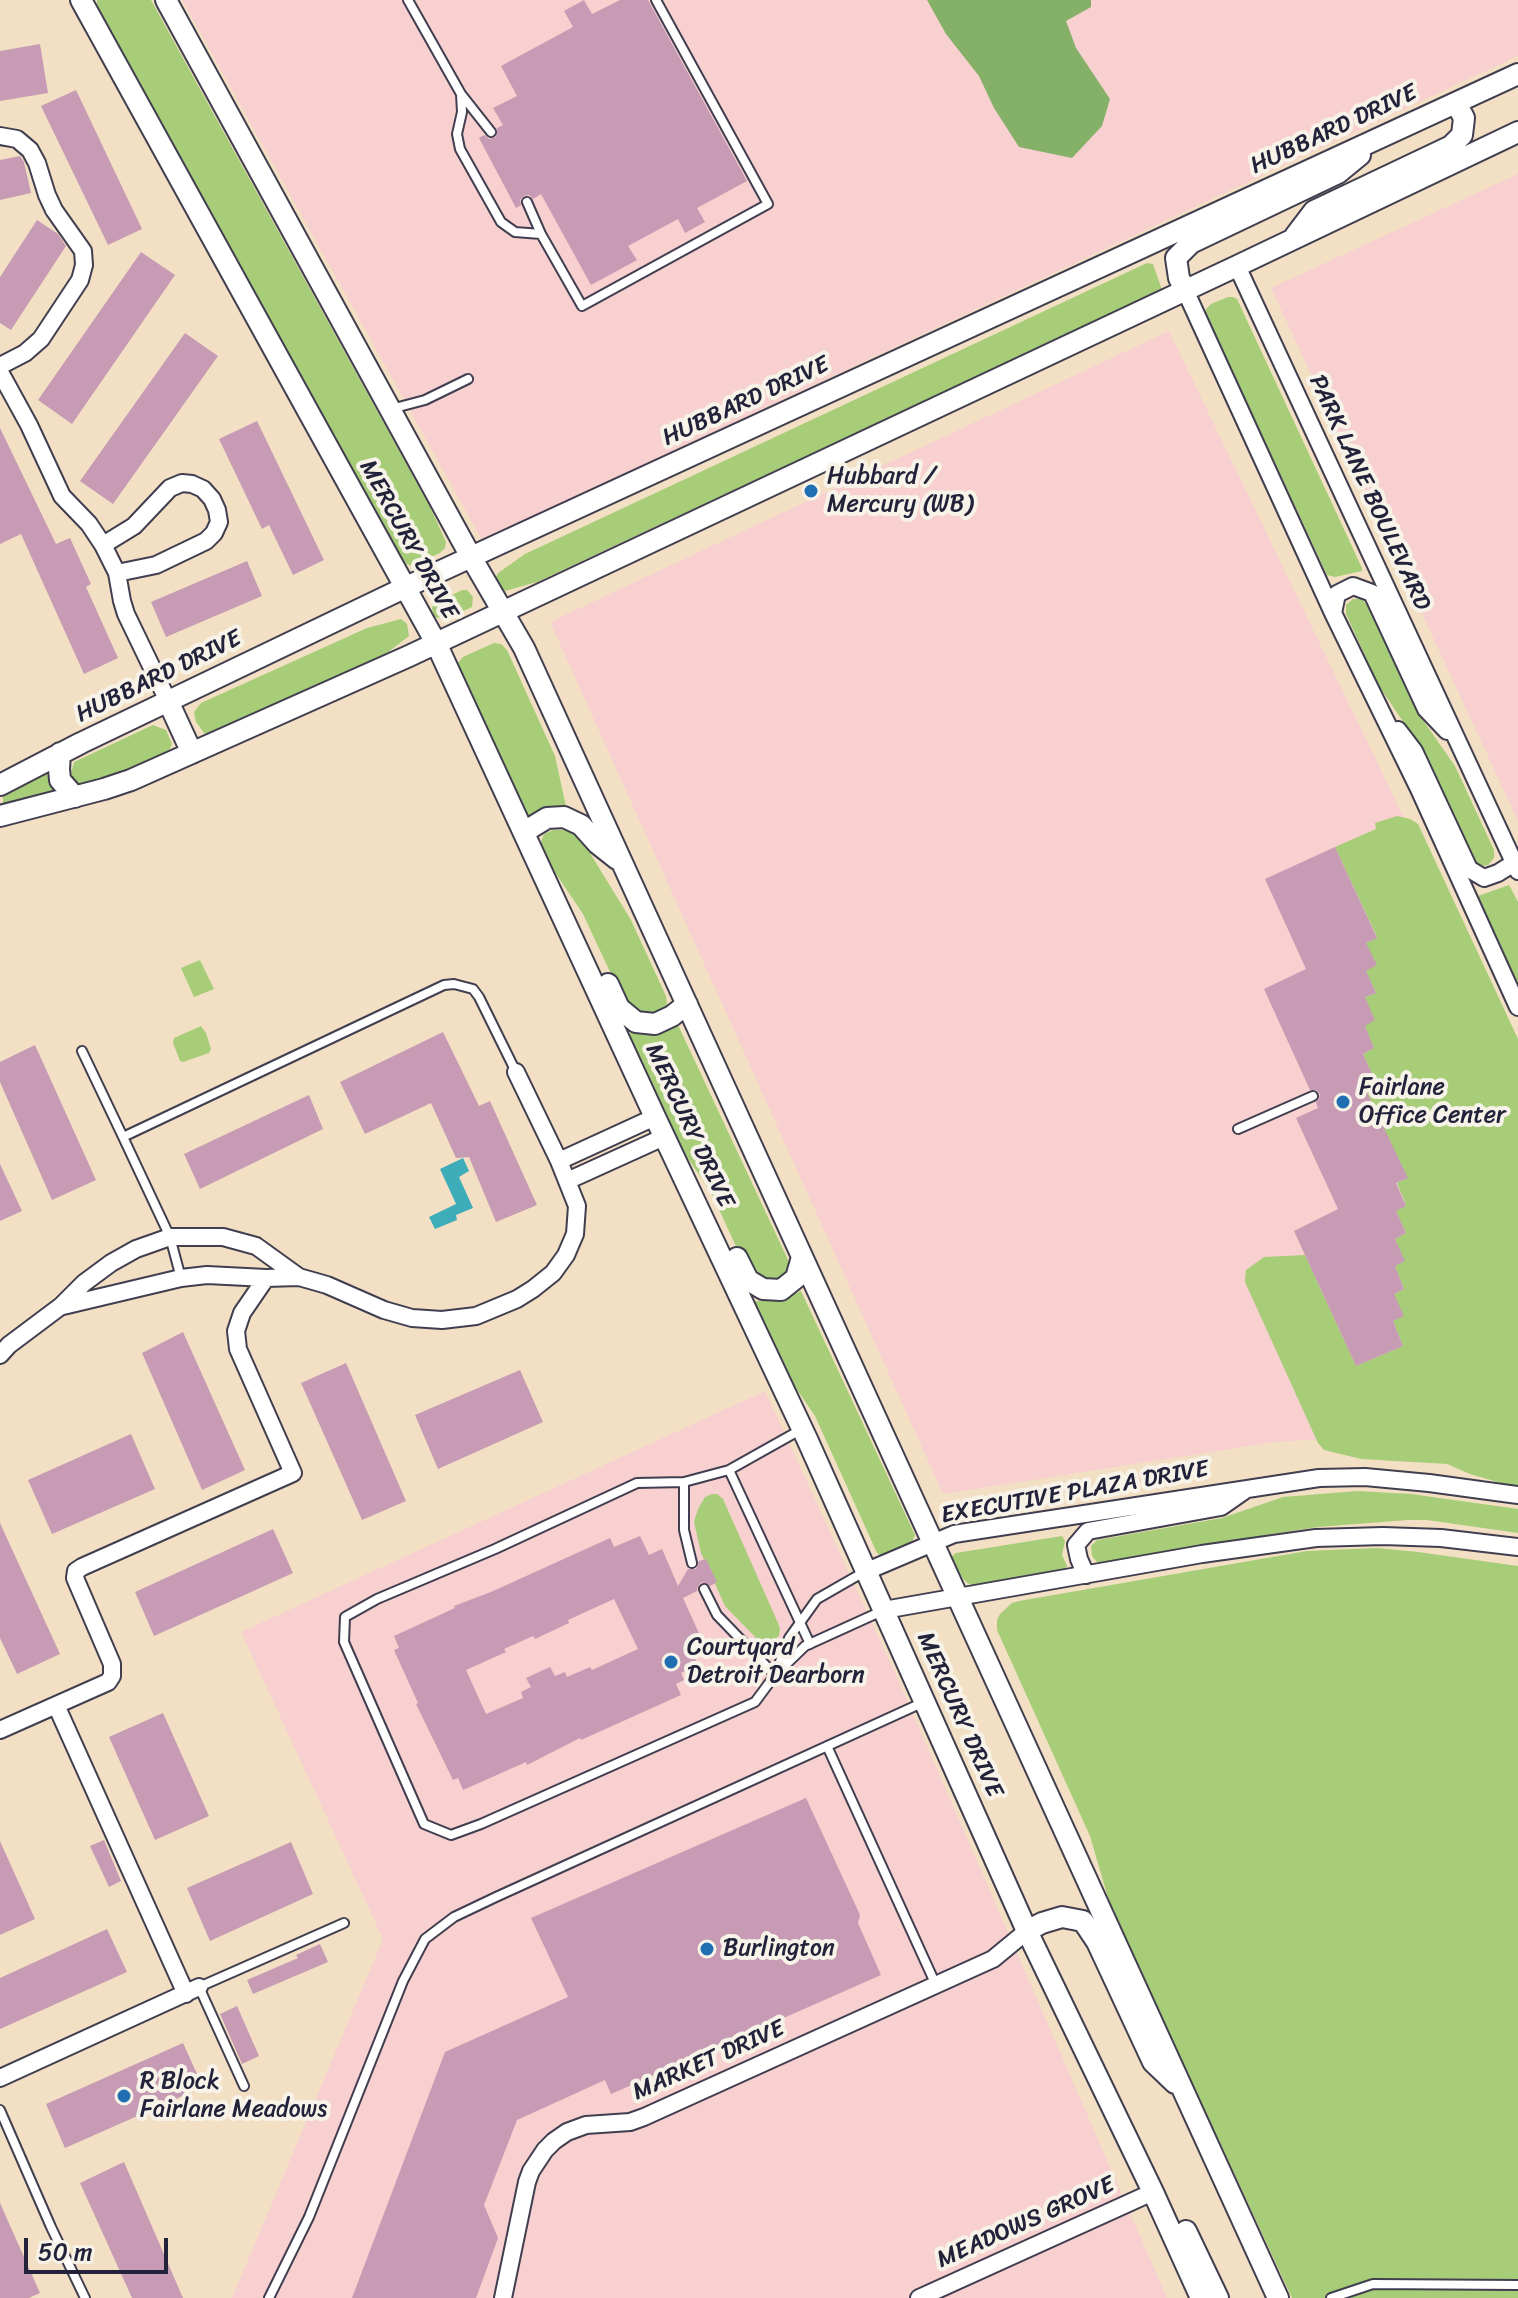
<!DOCTYPE html>
<style>
body{margin:0}
#map{position:relative;width:1518px;height:2298px;overflow:hidden;background:#f3e0c4;font-family:Sriracha,sans-serif}
canvas{display:block}
.scale{position:absolute;left:24px;top:2238px;width:144px;height:36px;box-sizing:border-box;border:4px solid #22223b;border-top:0;padding-left:10px;font-size:24px;line-height:28px;white-space:nowrap;color:#22223b;-webkit-text-stroke:6px #f7f3e8;paint-order:stroke}
</style>
<div id="map">
<canvas width="1518" height="2298"></canvas>
<div class="scale">50 m</div>
</div>
<script>
const context = document.querySelector('canvas').getContext('2d');
context.lineJoin = 'round';
function paint(path, color) { context.fillStyle = color; context.fill(path, 'evenodd'); }
const poly = rows => new Path2D(rows.map(r => 'M' + r).join(''));
function stroke(path, color, width, dash) { context.strokeStyle = color; context.lineWidth = width; context.lineCap = dash ? 'butt' : 'round'; context.setLineDash(dash || []); context.stroke(path); }
function write(font, color, halo, rows, align = 'center') {
  context.font = font + ' Sriracha,sans-serif'; context.lineWidth = 8; context.setLineDash([]); context.textBaseline = 'middle'; context.strokeStyle = halo; context.fillStyle = color; for (const [text, x, y, turn = 0] of rows) {
    context.save(); context.translate(x, y); context.rotate((+turn || 0) * Math.PI / 180); context.textAlign = isNaN(turn) ? turn : align; if (halo) context.strokeText(text, 0, 0); context.fillText(text, 0, 0); context.restore();
  }
}
paint(poly([
 [182,0,1518,0,1518,56,482,540],
 [1518,174,1518,821,1271,288],
 [1169,331,1518,1054,1518,1474,1326,1439,1275,1442,943,1494,550,622],
 [765,1391,896,1675,1167,2298,232,2298,383,1939,241,1632]
]), '#f7d0cf');
paint(poly([
 [97,0,151,0,431,509,446,542,445,548,440,553,412,566,401,562,97,10],
 [1147,263,1153,264,1162,290,537,582,505,591,500,589,495,579,498,573,525,554],
 [1228,297,1233,297,1237,299,1362,568,1362,571,1335,577,1327,575,1206,314,1206,309,1211,304],
 [462,590,467,590,473,597,472,607,447,619,434,617,432,608,434,604],
 [1353,599,1361,599,1367,604,1420,716,1455,766,1494,850,1494,858,1488,865,1478,866,1472,860,1421,748,1379,686,1346,614,1346,605],
 [401,619,407,624,409,636,383,656,217,733,208,735,204,733,196,722,194,712,201,703,367,628],
 [494,643,501,644,507,650,555,756,567,811,529,819,459,670,458,663,463,657],
 [153,725,166,730,172,744,167,755,90,788,83,788,75,785,71,773,74,762],
 [45,774,48,775,57,796,5,806,3,803,3,795,7,792],
 [1397,816,1410,819,1418,824,1518,1039,1518,1485,1508,1485,1470,1474,1447,1464,1361,1459,1324,1450,1318,1443,1245,1282,1246,1270,1264,1257,1305,1255,1356,1366,1403,1346,1393,1321,1394,1294,1404,1289,1395,1266,1404,1261,1395,1239,1406,1233,1396,1211,1406,1205,1397,1183,1407,1178,1362,1082,1373,1076,1363,1054,1374,1048,1365,1026,1365,997,1376,993,1366,971,1366,943,1377,937,1335,847,1376,829,1375,823],
 [553,830,565,830,577,835,585,845,631,920,666,996,667,1005,663,1013,643,1019,624,1002,583,914,546,859,540,845,544,834],
 [1509,885,1518,902,1518,984,1478,896],
 [200,960,214,989,194,997,181,968],
 [678,1025,789,1262,789,1271,784,1280,763,1284,745,1266,711,1192,678,1144,629,1039,629,1033,656,1034],
 [201,1026,206,1033,211,1049,209,1053,183,1062,180,1061,173,1043,174,1038],
 [801,1291,915,1535,912,1542,884,1555,880,1555,877,1553,815,1416,777,1360,752,1301,780,1301],
 [1357,1491,1411,1494,1518,1509,1518,1533,1427,1520,1408,1520,1318,1527,1272,1534,1106,1564,1097,1562,1092,1556,1091,1546,1097,1540,1222,1518,1283,1497],
 [712,1494,717,1494,723,1499,778,1623,780,1629,779,1636,772,1642,765,1643,757,1639,725,1606,701,1553,694,1522,698,1509,705,1497],
 [1062,1536,1065,1541,1062,1555,1067,1566,1065,1570,977,1586,969,1584,964,1580,952,1561,952,1556,956,1553],
 [1377,1548,1418,1552,1518,1566,1518,2298,1292,2298,1111,1908,1090,1836,997,1630,997,1620,1000,1614,1012,1603,1019,1601,1307,1551]
]), '#a7cd78');
paint(poly([
 [927,0,1091,0,1091,7,1066,21,1076,48,1110,99,1102,126,1072,158,1019,147,994,108,979,76,946,34]
]), '#85b068');
paint(poly([
 [463,1158,469,1171,459,1177,473,1208,456,1215,457,1220,435,1229,429,1217,456,1204,440,1169]
]), '#3dadb9');
paint(poly([
 [584,0,592,14,620,0,648,0,747,181,697,208,705,222,685,233,678,219,628,246,637,260,591,285,541,194,533,199,529,195,524,196,520,200,521,205,516,208,479,138,484,135,489,139,496,137,497,128,503,125,493,108,517,96,501,66,573,27,564,11],
 [40,44,48,93,0,101,0,51],
 [76,90,142,229,108,245,41,106],
 [20,156,24,162,31,193,0,200,0,160],
 [37,220,58,234,66,246,11,330,0,323,0,277],
 [141,252,175,275,72,424,38,400],
 [185,333,218,356,113,504,80,481],
 [257,421,324,560,293,575,269,525,262,529,219,439],
 [0,428,56,544,70,538,91,584,86,587,118,658,84,674,21,534,0,544],
 [247,561,262,596,166,637,151,602],
 [1335,847,1377,938,1366,943,1377,965,1366,971,1376,993,1365,997,1375,1020,1365,1026,1374,1048,1363,1054,1373,1076,1362,1082,1408,1178,1396,1183,1406,1206,1396,1211,1406,1233,1395,1239,1405,1261,1395,1266,1404,1289,1394,1294,1404,1316,1393,1321,1403,1346,1356,1366,1294,1231,1338,1209,1296,1118,1318,1108,1316,1102,1319,1099,1320,1094,1316,1090,1310,1090,1264,989,1306,969,1265,879],
 [443,1032,479,1106,490,1101,537,1205,496,1222,469,1157,456,1158,431,1103,365,1134,340,1082],
 [35,1045,96,1180,52,1200,0,1082,0,1062],
 [309,1095,323,1129,200,1189,184,1154],
 [0,1164,22,1211,0,1221],
 [183,1332,245,1470,202,1490,142,1353],
 [346,1363,406,1501,362,1520,301,1383],
 [520,1370,543,1422,438,1469,415,1415],
 [131,1434,155,1489,52,1534,28,1480],
 [0,1523,60,1654,17,1674,0,1638],
 [273,1529,293,1573,154,1636,135,1592],
 [640,1536,649,1555,662,1549,678,1586,688,1569,696,1569,699,1561,706,1559,717,1582,710,1586,702,1582,698,1586,697,1591,683,1598,707,1651,694,1657,698,1665,681,1673,684,1680,676,1684,681,1695,581,1740,580,1738,527,1765,526,1762,463,1790,458,1778,453,1780,416,1704,418,1703,394,1650,399,1648,394,1636,455,1608,454,1606,491,1592,610,1538,614,1547],
 [614,1599,638,1649,592,1670,590,1667,567,1677,565,1672,555,1676,550,1667,526,1678,531,1687,521,1692,523,1698,486,1714,466,1670,506,1652,504,1649,533,1636,535,1639,569,1623,568,1620],
 [163,1713,209,1816,155,1840,109,1737],
 [806,1798,860,1915,858,1923,881,1975,770,2024,767,2030,674,2072,666,2070,611,2094,605,2080,517,2120,484,2205,498,2238,476,2298,352,2298,445,2052,568,1997,531,1918],
 [104,1840,121,1881,109,1887,90,1846],
 [0,1841,35,1919,0,1935],
 [291,1842,313,1894,210,1941,187,1888],
 [107,1929,127,1972,0,2029,0,1978],
 [320,1944,328,1962,253,1994,247,1980,298,1958,296,1955],
 [237,2006,259,2056,242,2064,220,2014],
 [183,2043,203,2087,65,2148,46,2104],
 [124,2162,183,2298,132,2298,80,2183],
 [0,2203,40,2293,29,2298,0,2298]
]), '#c69bb3');
const service = poly([
 [408,0,461,94,462,112,457,134,460,149,501,222,515,232,541,234,582,306,768,204,656,0],
 [461,94,491,132],
 [527,202,541,234],
 [391,409,425,400,468,379],
 [82,1051,123,1137],
 [1238,1129,1313,1096],
 [181,1278,170,1237,123,1137,444,985,454,984,473,989,479,997,516,1072],
 [802,1429,729,1470,684,1482,637,1483,495,1549,377,1599,345,1617,344,1642,424,1824,451,1835,481,1824,755,1702,775,1675,789,1638,817,1599,864,1572],
 [729,1470,810,1644],
 [684,1482,684,1530,692,1563],
 [704,1589,717,1615,775,1675,805,1646,882,1611],
 [827,1746,936,1985],
 [244,2086,199,1987,344,1923],
 [0,2110,51,2227,85,2298],
 [269,2298,309,2217,403,1981,425,1939,454,1917,496,1897,924,1702],
 [1331,2298,1373,2284,1518,2285]
]);
const minor = poly([
 [0,136,17,139,30,150,37,163,47,195,54,210,83,251,84,265,80,280,41,339,25,353,0,366],
 [1237,266,1518,871],
 [1185,290,1333,613,1419,789,1518,1007],
 [0,372,29,425,62,496,89,524,103,545,117,573,122,601,126,614,168,701],
 [103,545,134,526,170,488,182,483,192,484,203,489,212,499,217,510,219,522,214,533,206,541,156,565,117,573],
 [1333,613,1337,594,1353,586,1372,593,1426,709,1447,731],
 [1398,730,1414,751,1469,869,1484,878,1498,873,1514,863],
 [559,1161,655,1117],
 [567,1181,664,1137],
 [63,1306,181,1278,207,1275,266,1278,299,1277],
 [0,1355,9,1345,61,1306,84,1283,111,1263,136,1249,170,1237,223,1237,256,1246,299,1277,327,1285,384,1310,412,1318,442,1320,476,1316,517,1299,533,1289,553,1273,566,1255,575,1234,577,1206,559,1161,516,1072],
 [867,1571,954,1534,1319,1478,1365,1477,1429,1483,1518,1495],
 [1086,1575,1079,1559,1076,1545,1088,1531,1221,1507,1244,1491],
 [884,1610,1202,1554,1316,1538,1383,1536,1441,1538,1518,1547],
 [56,1705,186,1994],
 [0,1730,108,1682,112,1676,112,1664,75,1578,76,1571,82,1567,293,1473,238,1349,236,1331,242,1313,266,1278],
 [0,2078,199,1987],
 [503,2298,527,2182,531,2171,545,2150,554,2141,567,2132,586,2125,630,2122,644,2117,993,1959,1027,1931],
 [919,2298,1153,2192]
]);
const tertiary = poly([
 [81,0,436,643,655,1117,807,1439,1027,1931,1153,2192,1201,2298],
 [166,0,471,557,524,648,1278,2298],
 [1295,236,1314,211,1451,146,1462,135,1464,118,1456,103],
 [1185,290,1179,278,1176,258,1191,243,1338,173,1360,155],
 [168,701,192,753],
 [60,753,59,769,60,780,75,797],
 [0,785,81,743,404,588,1518,74],
 [0,816,104,789,131,780,409,656,1237,266,1518,132],
 [524,832,547,818,564,817,581,825,598,844,617,859],
 [608,984,619,1008,636,1022,655,1024,672,1016,687,1004],
 [737,1258,748,1280,763,1289,781,1290,796,1278,802,1257],
 [1027,1931,1042,1923,1062,1917,1083,1921,1097,1942,1153,2062,1175,2083],
 [1186,2231,1218,2298]
]);
stroke(service, '#413e50', 12);
stroke(minor, '#413e50', 20);
stroke(tertiary, '#413e50', 24);
stroke(service, '#fff', 8);
stroke(minor, '#fff', 16);
stroke(tertiary, '#fff', 20);
for (const [x, y, r, color] of [
 [811,491,8,"#1f6fb2"],
 [1343,1102,8,"#1f6fb2"],
 [671,1662,8,"#1f6fb2"],
 [707,1949,8,"#1f6fb2"],
 [124,2096,8,"#1f6fb2"]
]) { const dot = new Path2D(); dot.arc(x, y, r, 0, 2 * Math.PI); context.fillStyle = color; context.fill(dot); stroke(dot, '#f7f3e8', 3); }
write('24px', '#22223b', '#f7f3e8', [
 ["HUBBARD DRIVE",1334,130,-25],
 ["HUBBARD DRIVE",746,402,-25],
 ["PARK LANE BOULEVARD",1369,493,65],
 ["MERCURY DRIVE",408,540,61],
 ["HUBBARD DRIVE",159,677,-26],
 ["MERCURY DRIVE",689,1126,65],
 ["EXECUTIVE PLAZA DRIVE",1075,1493,-10],
 ["MERCURY DRIVE",959,1715,66],
 ["MARKET DRIVE",709,2061,-24],
 ["MEADOWS GROVE",1026,2223,-24]
]);
write('24px', '#22223b', '#f7f3e8', [
 ["Hubbard /",827,477],
 ["Mercury (WB)",827,505],
 ["Fairlane",1359,1088],
 ["Office Center",1359,1116],
 ["Courtyard",687,1648],
 ["Detroit Dearborn",687,1676],
 ["Burlington",723,1949],
 ["R Block",140,2082],
 ["Fairlane Meadows",140,2110]
], 'left');
</script>
